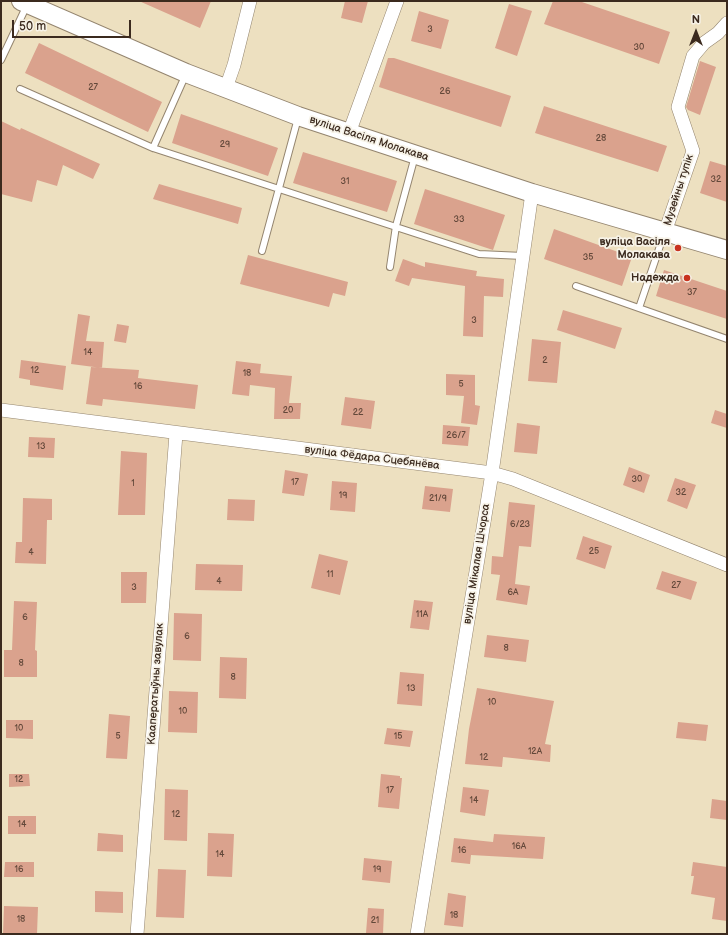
<!DOCTYPE html>
<meta charset="utf-8">
<style>
body{margin:0}
#map{position:relative;width:728px;height:935px;overflow:hidden;background:#ede0c0;font-family:"Balsamiq Sans",sans-serif}
canvas{display:block}
.frame{position:absolute;inset:0;border:2px solid #3b2a1e;pointer-events:none}
.north{position:absolute;left:676px;top:12px;width:40px;height:40px;-webkit-text-stroke:3px #f7f3e8;paint-order:stroke;rotate:0deg;font-size:11px;font-weight:700;line-height:16px;text-align:center;color:#3b2a1e}
.north::after{content:'';display:block;margin:auto;width:14px;height:18px;background:#3b2a1e;clip-path:polygon(50% 0,100% 100%,50% 72%,0 100%)}
.scale{position:absolute;left:12px;top:20px;width:119px;height:18px;box-sizing:border-box;border:2px solid #3b2a1e;border-top:0;padding-left:5px;font-size:12px;line-height:14px;white-space:nowrap;color:#3b2a1e;-webkit-text-stroke:3px #f7f3e8;paint-order:stroke}
</style>
<div id="map">
<canvas width="728" height="935"></canvas>
<div class="frame"></div>
<div class="north">N</div>
<div class="scale">50 m</div>
</div>
<script>
const context = document.querySelector('canvas').getContext('2d');
context.lineJoin = 'round';
function paint(path, color) { context.fillStyle = color; context.fill(path, 'evenodd'); }
const poly = rows => new Path2D(rows.map(r => 'M' + r).join(''));
function stroke(path, color, width, dash) { context.strokeStyle = color; context.lineWidth = width; context.lineCap = dash ? 'butt' : 'round'; context.setLineDash(dash || []); context.stroke(path); }
function write(font, color, halo, rows, align = 'center') {
  context.font = font + ' "Balsamiq Sans",sans-serif'; context.lineWidth = 3.5; context.setLineDash([]); context.textBaseline = 'middle'; context.strokeStyle = halo; context.fillStyle = color; for (const [text, x, y, turn = 0] of rows) {
    context.save(); context.translate(x, y); context.rotate((+turn || 0) * Math.PI / 180); context.textAlign = isNaN(turn) ? turn : align; if (halo) context.strokeText(text, 0, 0); context.fillText(text, 0, 0); context.restore();
  }
}
paint(poly([
 [139,1,211,1,200,28],
 [345,1,368,1,362,23,341,18],
 [553,1,579,1,670,32,659,64,544,24],
 [509,4,532,11,517,56,495,48],
 [419,11,449,20,441,49,411,41],
 [39,43,162,102,148,132,25,73],
 [388,58,394,58,511,96,501,127,379,87],
 [700,61,716,67,700,115,688,110,686,107],
 [544,106,667,146,658,172,535,133],
 [181,114,278,148,268,176,172,143],
 [1,121,20,130,21,128,100,164,93,179,63,165,57,186,37,180,32,202,1,194],
 [303,152,397,181,387,212,293,183],
 [710,161,727,166,727,202,700,193],
 [159,184,242,208,238,224,153,199],
 [425,189,505,215,493,250,414,224],
 [554,229,632,257,622,286,544,259],
 [248,255,348,282,345,296,333,293,329,307,240,284],
 [403,259,425,267,425,262,477,271,476,276,504,279,503,297,484,296,483,337,463,336,465,286,412,278,409,286,395,281],
 [664,270,727,291,727,319,656,296],
 [563,310,622,328,615,349,557,330],
 [78,314,90,316,86,341,104,342,102,368,71,364],
 [117,324,129,326,126,343,114,341],
 [532,339,561,342,557,383,528,381],
 [21,360,66,366,63,390,30,385,30,380,19,378],
 [236,361,261,364,260,373,292,376,289,403,301,403,300,419,274,419,275,388,250,385,249,396,232,394],
 [91,367,139,370,138,378,198,385,195,409,103,399,102,406,86,404],
 [446,374,475,375,475,405,480,406,477,425,461,423,464,396,446,395],
 [345,397,375,401,371,429,341,425],
 [715,410,727,414,727,428,711,423],
 [517,423,540,426,537,454,514,452],
 [443,425,470,427,468,446,442,444],
 [29,437,55,438,54,458,28,457],
 [121,451,147,453,145,515,118,515],
 [629,467,650,475,644,493,623,485],
 [285,470,308,474,304,496,282,493],
 [675,478,696,485,687,509,667,501],
 [332,481,357,483,355,512,330,510],
 [425,486,453,489,450,512,422,509],
 [23,498,52,499,52,520,47,520,46,564,15,563,16,542,22,542],
 [228,499,255,500,254,521,227,520],
 [509,502,535,505,531,547,519,546,515,584,530,586,527,605,496,600,500,575,491,574,492,556,503,557],
 [583,536,612,546,605,569,576,559],
 [319,554,348,561,340,595,311,588],
 [196,564,243,565,242,591,195,590],
 [662,571,697,582,691,600,656,589],
 [121,572,147,572,146,603,121,603],
 [414,600,433,602,429,630,410,628],
 [14,601,37,602,35,650,37,651,37,677,4,677,4,650,12,650],
 [174,613,202,614,201,661,173,660],
 [487,635,529,640,526,662,484,657],
 [220,657,247,658,246,699,219,698],
 [400,672,424,674,422,706,397,704],
 [477,688,554,701,545,744,551,745,550,762,503,757,502,767,465,764,469,729],
 [169,691,198,692,197,733,168,732],
 [109,714,130,716,127,759,106,758],
 [6,720,33,720,33,739,6,738],
 [678,722,708,725,706,741,676,738],
 [387,728,413,731,410,747,384,744],
 [9,774,29,774,30,786,9,787],
 [381,774,400,776,400,778,402,778,399,809,378,807],
 [463,787,489,790,485,816,460,812],
 [165,789,188,790,187,841,164,840],
 [712,799,727,801,727,820,710,818],
 [8,816,36,816,36,834,8,834],
 [98,833,123,835,123,852,97,851],
 [208,833,234,834,232,877,207,876],
 [494,834,545,837,543,859,471,855,470,864,451,862,454,838,493,842],
 [364,858,392,861,390,883,362,880],
 [5,862,34,862,34,877,4,877],
 [693,862,727,867,727,921,712,919,715,898,691,894,694,876,691,876],
 [158,869,186,870,184,918,156,917],
 [95,891,123,892,123,913,95,912],
 [448,893,466,896,463,927,444,925],
 [4,906,38,907,37,934,3,934],
 [368,908,384,909,383,934,366,933]
]), '#daa28d');
const lane = poly([
 [1,60,27,5],
 [20,89,153,148,479,254,523,256],
 [153,148,186,74],
 [262,251,298,118],
 [390,267,396,226,415,156],
 [576,286,727,339],
 [639,308,664,234]
]);
const street = poly([
 [226,88,234,65,250,1],
 [349,133,397,1],
 [665,232,693,151,678,107,693,56,704,43,718,33,727,23],
 [1,410,492,473,513,479,727,565],
 [137,934,176,434],
 [417,934,492,473,532,193]
]);
const secondary = poly([
 [21,1,186,73,298,116,532,193,727,250]
]);
stroke(lane, '#94856f', 8);
stroke(street, '#94856f', 14);
stroke(secondary, '#94856f', 20);
stroke(lane, '#fff', 6);
stroke(street, '#fff', 13);
stroke(secondary, '#fff', 18);
for (const [x, y, r, color] of [
 [678,248,4,"#c8321e"],
 [687,278,4,"#c8321e"]
]) { const dot = new Path2D(); dot.arc(x, y, r, 0, 2 * Math.PI); context.fillStyle = color; context.fill(dot); stroke(dot, '#f7f3e8', 1.5); }
write('9px', '#63483a', null, [
 ["3",430,30],
 ["30",639,48],
 ["27",93,88],
 ["26",445,92],
 ["28",601,139],
 ["29",225,145],
 ["32",716,180],
 ["31",345,182],
 ["33",459,220],
 ["35",588,258],
 ["37",692,293],
 ["3",474,321],
 ["14",88,353],
 ["2",545,361],
 ["12",35,371],
 ["18",247,374],
 ["5",461,385],
 ["16",138,387],
 ["20",288,411],
 ["22",358,413],
 ["26/7",456,436],
 ["13",41,447],
 ["30",637,480],
 ["17",295,483],
 ["1",133,484],
 ["32",681,493],
 ["19",343,496],
 ["21/9",438,499],
 ["6/23",520,525],
 ["25",594,552],
 ["4",31,553],
 ["11",330,575],
 ["4",219,582],
 ["27",676,586],
 ["3",134,588],
 ["6А",513,593],
 ["11А",422,615],
 ["6",25,618],
 ["6",187,637],
 ["8",506,649],
 ["8",21,664],
 ["8",233,678],
 ["13",411,689],
 ["10",492,703],
 ["10",183,712],
 ["10",19,729],
 ["5",118,737],
 ["15",398,737],
 ["12А",535,752],
 ["12",484,758],
 ["12",19,780],
 ["17",390,791],
 ["14",474,801],
 ["12",176,815],
 ["14",22,825],
 ["16А",519,847],
 ["16",462,851],
 ["14",220,855],
 ["16",19,870],
 ["19",377,870],
 ["18",454,916],
 ["18",21,920],
 ["21",375,921]
]);
write('11px', '#3b2a1e', '#f7f3e8', [
 ["вуліца Васіля Молакава",369,139,18],
 ["Музейны тупік",679,190,-72],
 ["вуліца Фёдара Сцебянёва",372,458,7],
 ["вуліца Мікалая Шчорса",477,564,-81],
 ["Кааператыўны завулак",156,684,-86]
]);
write('bold 11px', '#3b2a1e', '#f7f3e8', [
 ["вуліца Васіля",670,242],
 ["Молакава",670,255],
 ["Надежда",679,278]
], 'right');
</script>
